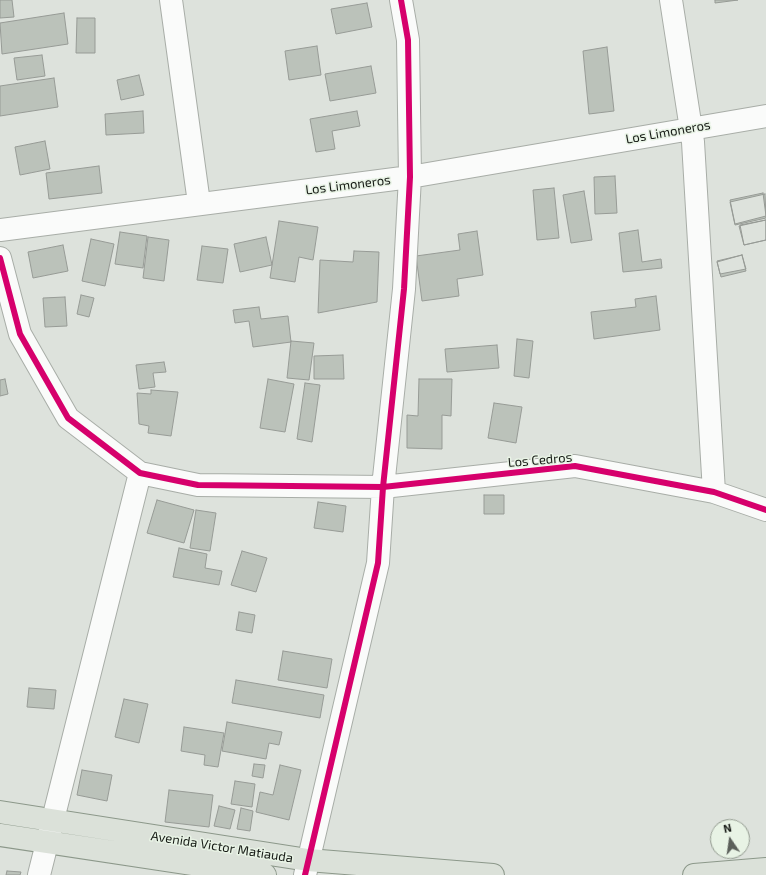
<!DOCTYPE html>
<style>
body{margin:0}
#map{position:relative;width:766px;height:875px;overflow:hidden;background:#dde2dc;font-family:"Exo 2",sans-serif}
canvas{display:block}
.north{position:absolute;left:710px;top:819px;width:40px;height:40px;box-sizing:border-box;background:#e8f3e5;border:1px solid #949c91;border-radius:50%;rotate:347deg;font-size:11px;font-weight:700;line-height:16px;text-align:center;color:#151914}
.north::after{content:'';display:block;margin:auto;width:14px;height:18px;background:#5b5f5a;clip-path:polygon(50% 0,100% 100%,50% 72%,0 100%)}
</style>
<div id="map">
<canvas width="766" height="875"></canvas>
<div class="north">N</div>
</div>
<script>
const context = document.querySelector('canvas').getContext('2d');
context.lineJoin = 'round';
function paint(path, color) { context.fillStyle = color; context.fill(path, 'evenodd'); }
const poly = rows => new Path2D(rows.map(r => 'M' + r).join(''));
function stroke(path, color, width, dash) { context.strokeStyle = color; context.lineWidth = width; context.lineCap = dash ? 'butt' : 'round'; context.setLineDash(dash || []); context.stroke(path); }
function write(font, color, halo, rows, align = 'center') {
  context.font = font + ' "Exo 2",sans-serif'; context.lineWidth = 3; context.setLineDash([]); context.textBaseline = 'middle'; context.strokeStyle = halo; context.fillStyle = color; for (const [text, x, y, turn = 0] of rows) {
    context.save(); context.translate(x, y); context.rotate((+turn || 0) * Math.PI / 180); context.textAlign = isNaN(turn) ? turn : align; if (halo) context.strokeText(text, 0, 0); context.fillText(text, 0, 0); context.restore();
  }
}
const building = poly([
 [0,0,12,0,14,17,0,18,0,0],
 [715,0,738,0,715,3,715,0],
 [367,3,372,27,336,34,331,9,367,3],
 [64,13,68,44,2,54,0,23,64,13],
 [77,18,95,18,95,53,76,53,77,18],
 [317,46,321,75,289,80,285,51,317,46],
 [607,47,614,111,589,114,583,51,607,47],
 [42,55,45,76,17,80,14,58,42,55],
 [371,66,376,93,330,101,325,74,371,66],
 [139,75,144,95,121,100,117,80,139,75],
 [54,78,58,107,0,116,0,86,54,78],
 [143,111,144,133,106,135,105,114,143,111],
 [357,111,360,126,332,131,335,149,316,152,310,119,357,111],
 [45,141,50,169,20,175,15,147,45,141],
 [99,166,102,193,49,199,46,173,99,166],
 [615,176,617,213,595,214,594,177,615,176],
 [554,188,559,238,537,240,533,190,554,188],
 [584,191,592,240,571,243,563,195,584,191],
 [763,193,766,216,735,224,730,200,763,193],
 [765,194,766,218,735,225,730,202,765,194],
 [766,220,766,240,744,245,739,226,766,220],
 [766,220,766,240,744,245,740,225,766,220],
 [279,221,318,227,313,260,299,257,295,282,270,278,279,221],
 [638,230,642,262,661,259,662,268,623,272,619,233,638,230],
 [477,231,483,275,457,279,459,296,422,301,416,256,460,250,458,234,477,231],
 [120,232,147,236,143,268,115,264,120,232],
 [148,237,169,240,164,281,143,278,148,237],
 [266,237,272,265,240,272,234,244,266,237],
 [91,239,114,244,105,286,82,281,91,239],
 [63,245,68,271,33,278,28,252,63,245],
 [202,246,228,249,223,283,197,280,202,246],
 [354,251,379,252,377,302,318,313,320,260,353,262,354,251],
 [742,255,746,269,720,274,717,261,742,255],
 [742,255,746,271,721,277,717,262,742,255],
 [81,295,94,298,89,317,77,314,81,295],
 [656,296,660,330,594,339,591,312,636,307,635,299,656,296],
 [65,297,67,326,45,327,43,298,65,297],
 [259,307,261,319,288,316,291,342,253,347,249,321,235,323,233,310,259,307],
 [517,339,533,341,529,378,514,376,517,339],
 [291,341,314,343,309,380,287,378,291,341],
 [497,345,499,368,447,372,445,349,497,345],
 [343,355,344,379,314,379,314,356,343,355],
 [164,362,166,372,153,373,155,387,139,389,136,365,164,362],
 [5,379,8,394,0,396,0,380,5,379],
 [268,379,294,384,285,432,260,428,268,379],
 [419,379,452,379,451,416,442,415,442,449,407,448,407,415,418,416,419,379],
 [305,383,320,385,312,442,297,439,305,383],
 [151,390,178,392,171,436,148,433,149,426,139,424,137,393,151,394,151,390],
 [494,403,522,407,516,443,488,438,494,403],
 [484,495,504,495,504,514,484,514,484,495],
 [157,500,194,510,184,543,147,533,157,500],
 [318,502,346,506,343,532,314,528,318,502],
 [196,510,216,513,210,551,190,548,196,510],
 [179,548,207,554,205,568,222,571,219,585,173,577,179,548],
 [242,551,267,558,256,592,231,585,242,551],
 [239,612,255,615,252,633,236,630,239,612],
 [283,651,332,659,327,688,278,680,283,651],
 [236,680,324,695,320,718,232,703,236,680],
 [29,688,56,690,54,709,27,707,29,688],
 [124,699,148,704,139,743,115,737,124,699],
 [227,722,282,732,279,745,269,743,266,759,222,751,227,722],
 [184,727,224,733,218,767,204,765,205,755,181,751,184,727],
 [254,764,265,765,263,778,252,776,254,764],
 [280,765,301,770,289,820,256,812,260,792,273,795,280,765],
 [82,770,112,775,107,801,77,795,82,770],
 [235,781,255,784,252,807,231,804,235,781],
 [169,790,213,795,209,827,165,822,169,790],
 [219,806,235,810,230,829,214,826,219,806],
 [241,808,253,811,250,831,237,829,241,808],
 [7,871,21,872,20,875,6,875,7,871]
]);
paint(building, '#bbc2ba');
stroke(building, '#979b96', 1);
const minor = poly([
 [171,0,199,203],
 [671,0,693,142,714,492],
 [0,230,410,177,766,116],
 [0,258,20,334,68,418,140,473,198,485,383,487,575,466,714,492,766,510],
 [39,875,140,473],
 [305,875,378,563,383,487,404,289,410,177,408,40,401,0]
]);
const major = poly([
 [0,812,308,860,493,875],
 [0,835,265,875],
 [694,875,766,869]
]);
stroke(minor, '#a8ada7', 24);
stroke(major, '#8c988a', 24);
stroke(minor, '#fafbfa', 22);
stroke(major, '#dbe1d9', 22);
stroke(poly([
 [0,258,20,334,68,418,140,473,198,485,383,487,575,466,714,492,766,510],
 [305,875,378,563,383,487,404,289,410,177,408,40,401,0]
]), '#d6006c', 6);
write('13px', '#151914', '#e8f3e5', [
 ["Los Limoneros",668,132,-10],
 ["Los Limoneros",348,185,-7],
 ["Los Cedros",540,460,-5],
 ["Avenida Victor Matiauda",222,847,9]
]);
</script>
